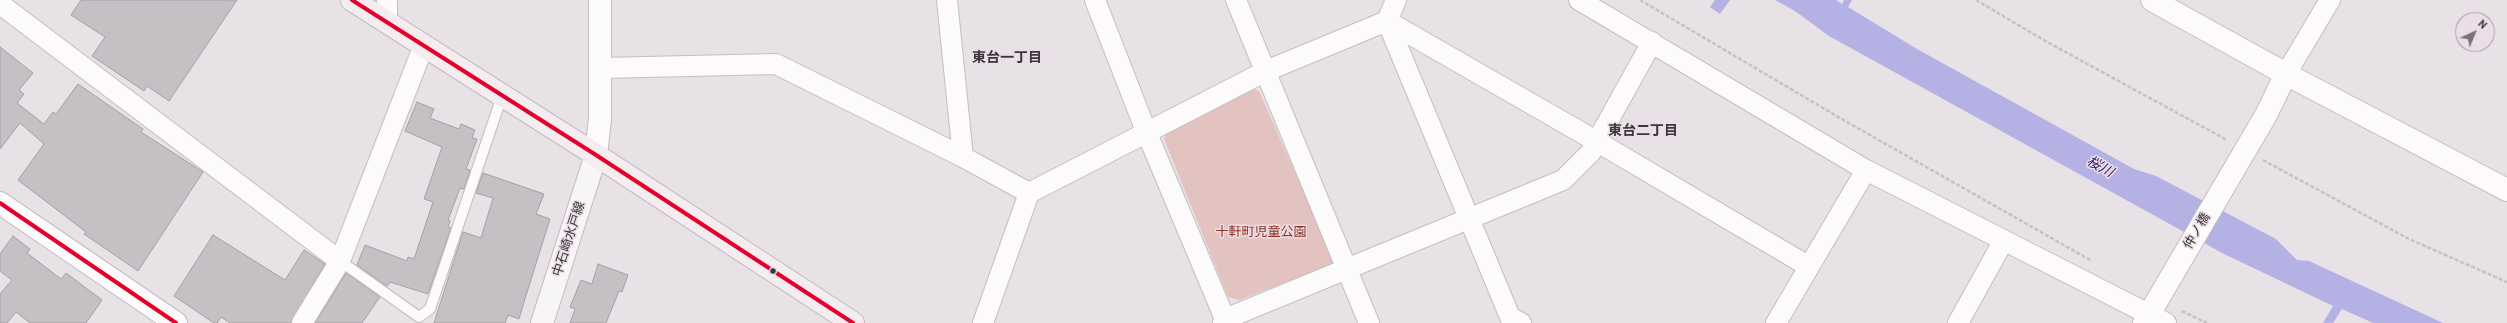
<!DOCTYPE html>
<meta charset="utf-8">
<style>
body{margin:0}
#map{position:relative;width:2507px;height:323px;overflow:hidden;background:#e8e1e6;font-family:"PT Sans",sans-serif}
canvas{display:block}
.north{position:absolute;left:2455px;top:12px;width:40px;height:40px;box-sizing:border-box;background:#ebdee7;border:1px solid #a59ba1;border-radius:50%;rotate:44deg;font-size:11px;font-weight:700;line-height:16px;text-align:center;color:#3b3639}
.north::after{content:'';display:block;margin:auto;width:14px;height:18px;background:#787276;clip-path:polygon(50% 0,100% 100%,50% 72%,0 100%)}
</style>
<div id="map">
<canvas width="2507" height="323"></canvas>
<div class="north">N</div>
</div>
<script>
const context = document.querySelector('canvas').getContext('2d');
context.lineJoin = 'round';
function paint(path, color) { context.fillStyle = color; context.fill(path, 'evenodd'); }
const poly = rows => new Path2D(rows.map(r => 'M' + r).join(''));
function stroke(path, color, width, dash) { context.strokeStyle = color; context.lineWidth = width; context.lineCap = dash ? 'butt' : 'round'; context.setLineDash(dash || []); context.stroke(path); }
function write(font, color, halo, rows, align = 'center') {
  context.font = font + ' "PT Sans","Noto Sans JP",sans-serif'; context.lineWidth = 3; context.setLineDash([]); context.textBaseline = 'middle'; context.strokeStyle = halo; context.fillStyle = color; for (const [text, x, y, turn = 0] of rows) {
    context.save(); context.translate(x, y); context.rotate((+turn || 0) * Math.PI / 180); context.textAlign = isNaN(turn) ? turn : align; if (halo) context.strokeText(text, 0, 0); context.fillText(text, 0, 0); context.restore();
  }
}
paint(poly([
 [1251,88,1259,91,1335,263,1239,300,1228,297,1164,139,1166,133]
]), '#e2c3c0');
paint(poly([
 [1715,0,1730,0,1720,14,1710,7],
 [1775,0,1836,0,1842,4,1844,0,1852,0,1848,7,1917,49,2134,169,2156,176,2276,239,2297,260,2309,261,2443,323,2373,323,2342,309,2333,323,2323,323,2333,306,2224,254,1829,36,1795,11]
]), '#b4b1e4');
const building = poly([
 [81,0,237,0,169,101,147,86,144,91,92,56,105,37,71,15,81,0],
 [0,47,33,73,19,90,24,94,17,103,44,124,53,112,56,114,78,84,143,129,141,132,203,172,138,271,84,234,86,232,18,180,44,144,20,123,0,149,0,47],
 [417,102,434,109,430,118,459,129,461,124,475,130,472,138,477,139,466,169,470,170,464,189,460,188,448,220,450,221,448,227,451,228,428,294,390,282,387,286,357,265,365,245,407,261,408,257,414,259,433,202,424,199,442,147,405,131,417,102],
 [483,173,544,194,536,214,550,219,524,302,519,319,508,315,505,323,434,323,463,232,481,238,493,198,476,193,483,173],
 [213,235,285,280,304,250,325,264,291,323,230,323,221,317,217,323,214,323,174,296,213,235],
 [13,236,30,249,27,253,61,279,66,273,102,300,86,323,30,323,16,312,7,323,0,323,0,294,12,280,0,271,0,254,13,236],
 [598,264,628,275,622,292,619,291,606,323,570,323,575,309,570,307,581,280,592,284,598,264],
 [346,273,380,297,362,323,315,323,346,273]
]);
paint(building, '#c4c0c4');
stroke(building, '#a4a0a5', 1);
const service = poly([
 [340,261,419,317,430,309,502,96]
]);
const minor = poly([
 [387,0,387,23],
 [947,0,963,157],
 [1095,0,1146,131,1225,319,1223,323],
 [1236,0,1369,323],
 [1396,0,1387,21,1510,317,1521,323],
 [1579,0,1866,170,2166,323],
 [0,4,340,261],
 [601,68,776,64,963,157,1029,193],
 [2286,74,2330,0],
 [1225,319,1563,180,1591,152,1652,42],
 [302,323,340,261,424,45],
 [983,323,1029,193,1266,71,1387,21,1596,141,1808,266],
 [1776,323,1866,170],
 [1958,323,2004,240]
]);
const tertiary = poly([
 [2152,0,2286,74,2507,190],
 [596,155,600,119,600,0],
 [0,203,176,323],
 [2144,323,2266,115,2286,74]
]);
const secondary = poly([
 [542,323,596,155]
]);
const trunk = poly([
 [352,0,596,155,853,323]
]);
stroke(service, '#c3bec2', 12);
stroke(minor, '#c3bec2', 22);
stroke(tertiary, '#c3bec2', 24);
stroke(secondary, '#c3bec2', 24);
stroke(trunk, '#c1bdc0', 24);
stroke(poly([
 [1640,0,1840,118,2092,261],
 [1976,0,2047,42,2227,140],
 [2263,160,2409,239,2507,282],
 [2182,311,2207,323]
]), '#c5c2c4', 2.5, [4, 2]);
stroke(service, '#fcfafb', 10);
stroke(minor, '#fcfafb', 20);
stroke(tertiary, '#fcfafb', 22);
stroke(secondary, '#f8f5f6', 22);
stroke(trunk, '#f4ecee', 22);
stroke(poly([
 [352,0,596,155,853,323],
 [0,203,176,323]
]), '#e4002b', 4);
for (const [x, y, r, color] of [
 [773,271,3.5,"#3b3639"]
]) { const dot = new Path2D(); dot.arc(x, y, r, 0, 2 * Math.PI); context.fillStyle = color; context.fill(dot); stroke(dot, '#ebdee7', 1.5); }
write('13px', '#3b3639', '#ebdee7', [
 ["仲ノ橋",2197,231,-59],
 ["中石崎水戸線",569,239,-72]
]);
write('13px', '#8d2e21', '#ebdee7', [
 ["十軒町児童公園",1261,232]
]);
write('bold 14px', '#3b3639', '#ebdee7', [
 ["東台一丁目",1007,58],
 ["東台二丁目",1643,131]
]);
write('italic 14px', '#2c1c6d', '#ebdee7', [
 ["桜川",2100,167,29]
]);
</script>
